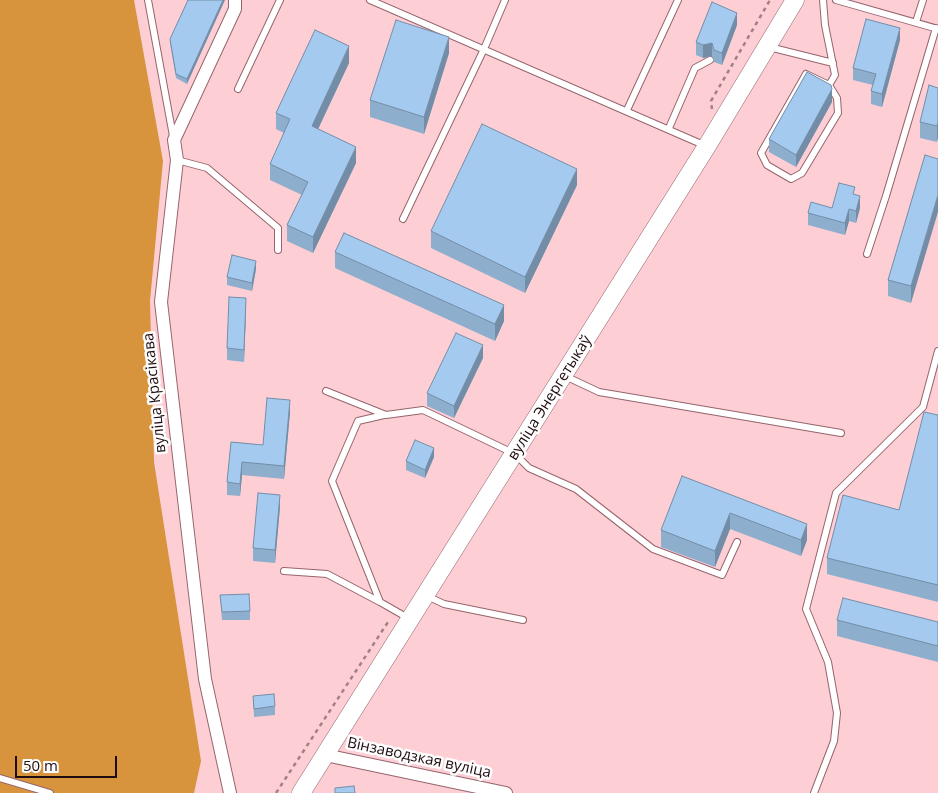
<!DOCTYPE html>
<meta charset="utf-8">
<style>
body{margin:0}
#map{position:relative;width:938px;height:793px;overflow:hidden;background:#fdcfd5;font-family:"Open Sans",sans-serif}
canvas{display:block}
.scale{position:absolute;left:15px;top:756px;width:102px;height:22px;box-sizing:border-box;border:2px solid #1f0c10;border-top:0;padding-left:6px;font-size:15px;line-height:18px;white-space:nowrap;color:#1f0c10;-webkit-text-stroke:4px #fdfdfd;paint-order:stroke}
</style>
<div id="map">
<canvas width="938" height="793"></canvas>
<div class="scale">50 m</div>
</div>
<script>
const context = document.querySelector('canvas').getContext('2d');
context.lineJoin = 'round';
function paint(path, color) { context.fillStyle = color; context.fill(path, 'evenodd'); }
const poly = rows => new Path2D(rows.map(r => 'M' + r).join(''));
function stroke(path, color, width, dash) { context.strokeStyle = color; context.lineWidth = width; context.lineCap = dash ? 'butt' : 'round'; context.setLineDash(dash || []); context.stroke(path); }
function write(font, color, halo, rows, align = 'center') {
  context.font = font + ' "Open Sans",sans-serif'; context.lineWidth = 5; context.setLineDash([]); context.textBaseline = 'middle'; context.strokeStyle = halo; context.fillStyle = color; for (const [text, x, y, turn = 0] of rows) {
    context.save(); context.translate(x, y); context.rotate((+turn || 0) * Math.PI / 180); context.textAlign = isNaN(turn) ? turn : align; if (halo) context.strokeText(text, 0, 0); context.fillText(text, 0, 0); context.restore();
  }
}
paint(poly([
 [0,0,134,0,163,161,150,301,154,462,201,761,194,793,0,793]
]), '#d8943d');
const service = poly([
 [148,0,173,136],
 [370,0,706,146],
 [823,0,825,25,835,75,829,85],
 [836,0,938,29],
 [916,22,923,0],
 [769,47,833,63],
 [806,74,829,85,837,98,838,113,802,173,791,179,767,165,761,153,806,74],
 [238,89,280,0],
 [627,110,678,0],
 [669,128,695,68,710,60],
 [177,160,207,168,278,228,278,250],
 [403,219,484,49,505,0],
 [867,254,886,196,936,28],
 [565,376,599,392,841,433],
 [326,391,386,415,423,410,515,454,529,468,576,489,653,549,722,575,737,542],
 [384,415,358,421,332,481,380,602,408,618],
 [284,571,327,574,380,602],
 [427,596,444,604,523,620],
 [0,778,50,793],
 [814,793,834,741,837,713,828,662,806,609,836,493,923,407,938,351]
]);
const minor = poly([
 [325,755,506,793],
 [230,793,205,679,161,302,177,160,174,140,235,9,235,0]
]);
const secondary = poly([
 [301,793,707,146,795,0]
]);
stroke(service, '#96646c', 8);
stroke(minor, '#96646c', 14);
stroke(secondary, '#96646c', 19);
stroke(poly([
 [712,109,711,101,770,0],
 [276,793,390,619]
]), '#a38085', 2.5, [4, 4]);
stroke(service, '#fff', 6);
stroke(minor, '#fff', 12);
stroke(secondary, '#fff', 18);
paint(poly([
 [188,0,187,84,176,78,170,43,170,39],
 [737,25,722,65,714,62,712,56,703,58,696,55,696,42],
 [900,40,882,107,871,104,871,91,873,85,853,80,853,68],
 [449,53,424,134,370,117,370,100],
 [349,63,318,129,356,163,313,253,287,241,287,225,302,195,270,180,270,164,284,133,276,129,276,113],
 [938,88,937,142,920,138,920,122],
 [832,102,796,167,769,152,769,139],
 [925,155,911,303,888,296,888,280],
 [577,185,525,293,431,248,431,231],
 [855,195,860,208,856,223,849,221,845,235,808,225,808,213,832,208],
 [335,252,504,321,495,341,335,268],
 [256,269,252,291,227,285,227,277],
 [246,310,244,362,227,360,227,348],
 [483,358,454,418,427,406,427,393],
 [290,412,284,479,242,475,240,496,227,495,227,482,231,442,263,445],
 [938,415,938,602,827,574,827,558,899,510],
 [434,457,425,478,406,470,406,461],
 [682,476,807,540,801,556,730,529,715,567,661,547,661,530],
 [280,507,275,563,253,561,253,548],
 [220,595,250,611,250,620,222,620],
 [837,620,938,622,938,662,837,636],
 [253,696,275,706,275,715,254,717]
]), '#8eaece');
paint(poly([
 [223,0,225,0,187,84,187,79],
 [737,13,737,25,722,65,722,53],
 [900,28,900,40,882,107,882,94],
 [449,37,449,53,424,134,424,117],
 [712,43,712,56,703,58,703,45],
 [349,46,349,63,312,142,312,126],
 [832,89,832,102,796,167,796,155],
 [938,122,938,138,937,142,937,126],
 [356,147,356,163,313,253,313,237],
 [577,169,577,185,525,293,525,277],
 [938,195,938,212,911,303,911,286],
 [860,196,860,208,856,223,856,211],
 [849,209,849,221,845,235,845,223],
 [256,261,256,269,252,291,252,283],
 [246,298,246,310,244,362,244,350],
 [504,305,504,321,495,341,495,324],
 [483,345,483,358,454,418,454,406],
 [290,400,290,412,284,479,284,466],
 [434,448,434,457,425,478,425,470],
 [242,462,242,475,240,496,240,484],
 [280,495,280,507,275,563,275,550],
 [730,513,730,529,715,567,715,551],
 [807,524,807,540,801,556,801,540]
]), '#748da7');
const building = poly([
 [188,0,223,0,187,79,176,74,170,39,188,0],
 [712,2,737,13,722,53,714,50,712,43,703,45,696,42,712,2],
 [866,19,900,28,882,94,871,91,876,74,853,68,866,19],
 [396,20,449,37,424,117,370,100,396,20],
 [315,30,349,46,312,126,356,147,313,237,287,225,308,182,270,164,290,119,276,113,315,30],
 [807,72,831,85,832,89,796,155,769,139,807,72],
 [929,85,938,88,938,122,937,126,920,122,929,85],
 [482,124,577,169,525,277,431,231,482,124],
 [925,155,938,159,938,195,911,286,888,280,925,155],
 [839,183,855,187,853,194,860,196,856,211,849,209,845,223,808,213,811,202,832,208,839,183],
 [344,233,504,305,495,324,335,252,344,233],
 [232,255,256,261,252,283,227,277,232,255],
 [229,297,246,298,244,350,227,348,229,297],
 [456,333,483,345,454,406,427,393,456,333],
 [267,398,290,400,284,466,242,462,240,484,227,482,231,442,263,445,267,398],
 [924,412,938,415,938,585,827,558,843,495,899,510,924,412],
 [415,440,434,448,425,470,406,461,415,440],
 [682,476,807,524,801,540,730,513,715,551,661,530,682,476],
 [258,493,280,495,275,550,253,548,258,493],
 [249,594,250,611,222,612,220,595,249,594],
 [843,598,938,622,938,646,837,620,843,598],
 [274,694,275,706,254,709,253,696,274,694],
 [354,786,355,793,335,793,335,788,354,786]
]);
paint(building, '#a5caef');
stroke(building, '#748da7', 1);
write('15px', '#1f0c10', '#fdfdfd', [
 ["вуліца Красікава",155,393,-96],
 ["вуліца Энергетыкаў",550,398,-58],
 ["Вінзаводзкая вуліца",419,758,12]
]);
</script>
